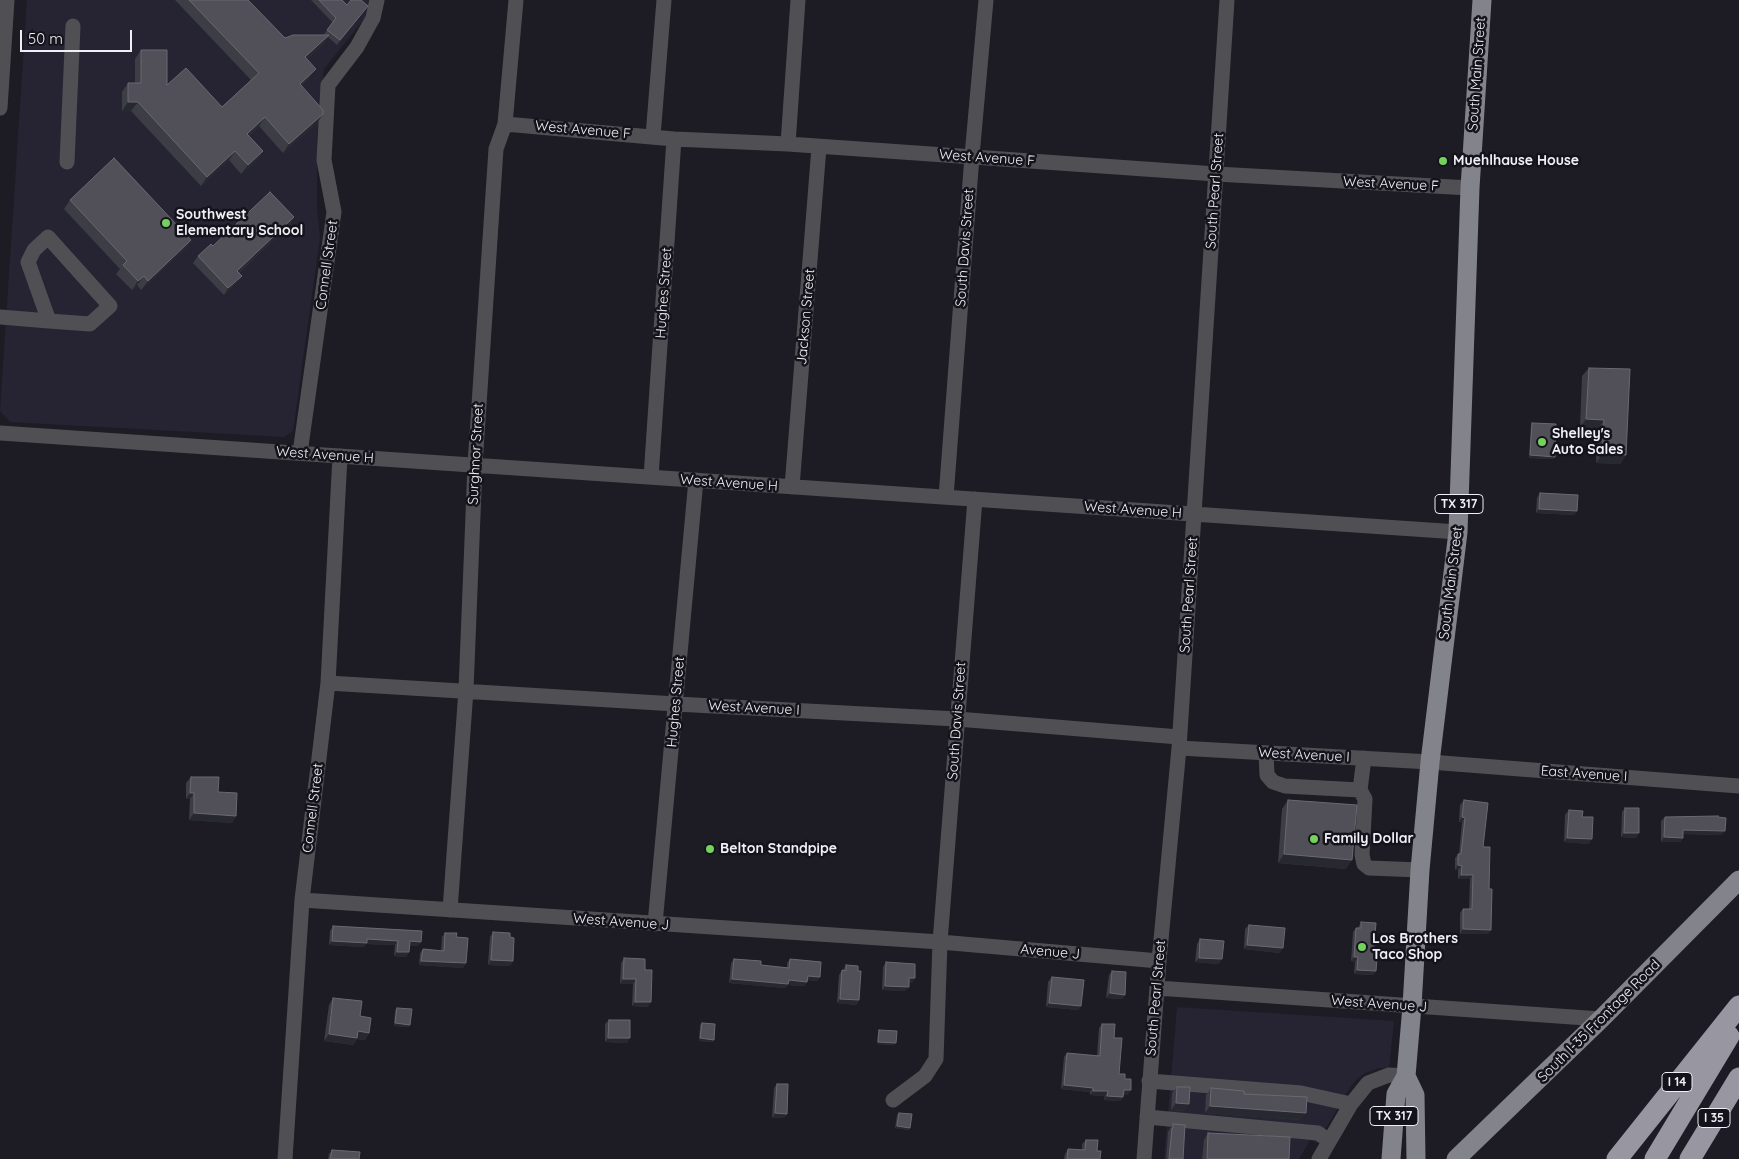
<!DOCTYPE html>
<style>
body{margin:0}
#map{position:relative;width:1739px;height:1159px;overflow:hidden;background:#1d1c24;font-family:Quicksand,sans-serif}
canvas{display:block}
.scale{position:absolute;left:20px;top:30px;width:112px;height:22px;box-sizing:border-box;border:2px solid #f0eff5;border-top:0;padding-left:6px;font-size:15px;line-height:18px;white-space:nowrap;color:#f0eff5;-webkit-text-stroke:4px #14131b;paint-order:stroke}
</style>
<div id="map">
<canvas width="1739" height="1159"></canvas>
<div class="scale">50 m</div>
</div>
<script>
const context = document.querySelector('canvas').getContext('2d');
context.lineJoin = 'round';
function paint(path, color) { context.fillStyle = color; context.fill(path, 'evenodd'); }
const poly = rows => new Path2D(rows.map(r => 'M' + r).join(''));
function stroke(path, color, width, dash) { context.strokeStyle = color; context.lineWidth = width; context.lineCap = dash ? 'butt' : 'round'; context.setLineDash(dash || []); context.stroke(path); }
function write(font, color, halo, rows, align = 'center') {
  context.font = font + ' Quicksand,sans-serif'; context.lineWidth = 5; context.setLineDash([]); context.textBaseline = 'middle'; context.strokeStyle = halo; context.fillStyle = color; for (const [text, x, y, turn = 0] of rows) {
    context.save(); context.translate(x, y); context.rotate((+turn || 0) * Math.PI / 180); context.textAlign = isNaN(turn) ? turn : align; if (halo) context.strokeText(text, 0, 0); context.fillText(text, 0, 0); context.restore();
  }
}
paint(poly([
 [27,0,372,0,369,13,324,69,320,97,317,142,317,208,320,238,293,431,284,437,10,422,0,411],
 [1177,1007,1394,1021,1389,1068,1379,1068,1365,1073,1358,1078,1351,1086,1317,1143,1310,1140,1299,1159,1164,1159]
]), '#262432');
stroke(poly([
 [0,108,7,0],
 [505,124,674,139,788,144,1216,174,1470,188],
 [653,136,664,0],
 [788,144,798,0],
 [67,162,73,26],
 [0,317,49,321,90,324,110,306,48,237,34,250,28,262,49,321],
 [0,433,1458,532],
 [300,453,334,212,324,160,328,85,357,47,373,18,377,0],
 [651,477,674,139],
 [792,487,819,147],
 [946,497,972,156,986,0],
 [328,683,676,704,957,719,1179,737],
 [1179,748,1430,762,1739,786],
 [1266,753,1267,775,1273,782,1285,786,1360,790,1365,799,1362,855,1364,864,1369,868,1420,870],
 [1360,790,1364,758],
 [302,900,940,942,1159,961],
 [450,910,466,690,475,465,496,149,505,124,516,0],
 [655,924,696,480],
 [1157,988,1601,1019],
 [1149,1081,1301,1093,1351,1104],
 [893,1100,925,1076,936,1059,940,942,975,499],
 [1147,1117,1318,1133,1329,1141],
 [285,1159,302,900,328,683,340,456],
 [1144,1159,1159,961,1179,748,1227,0],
 [1319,1159,1351,1104,1368,1083,1389,1075,1406,1076]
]), '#505054', 15);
stroke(poly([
 [1406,1076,1415,1095,1416,1159],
 [1391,1159,1396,1094,1406,1076,1412,1006,1420,870,1430,762,1458,532,1470,188,1482,0],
 [1456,1159,1601,1019,1739,880]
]), '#83838b', 19);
stroke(poly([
 [1617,1159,1739,1006],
 [1655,1159,1729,1036],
 [1690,1159,1739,1078]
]), '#9897a1', 21);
paint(poly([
 [175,0,248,0,285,38,325,35,324,34,333,23,311,0,342,0,347,5,368,6,337,45,328,37,323,44,307,59,310,77,301,86,323,114,317,123,283,153,259,126,249,136,263,151,257,160,241,174,229,160,201,186,131,111,122,111,122,92,128,83,135,83,135,59,141,50,167,85,222,107,251,80],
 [70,200,191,240,185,249,141,290,137,285,132,290,116,274,120,269,64,209],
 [294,217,290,224,239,273,237,282,224,295,193,263,198,256,213,246],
 [1589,368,1626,455,1620,464,1596,463,1598,429,1580,428,1582,376],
 [1532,423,1553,459,1529,458,1531,425],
 [1540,493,1577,511,1574,515,1536,513,1537,498],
 [191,777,218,792,236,816,232,823,189,820,190,799,186,799,186,783],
 [1288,800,1346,869,1278,863,1282,809],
 [1464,800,1483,847,1489,889,1491,930,1488,934,1460,934,1460,913,1463,909,1469,909,1470,879,1458,879,1458,870,1455,870,1455,858,1459,854,1462,822,1459,822,1460,805],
 [1625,808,1636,838,1621,837,1622,812],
 [1569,810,1582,817,1589,844,1564,842,1565,815],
 [1665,817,1722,835,1683,834,1683,838,1680,842,1661,842,1661,821],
 [1361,922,1373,958,1376,971,1373,975,1354,974,1355,962,1351,961,1353,932,1356,928,1358,928],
 [1249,925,1280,953,1244,949,1245,929],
 [333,926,422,931,418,946,409,946,409,952,406,957,394,956,395,945,366,944,364,947,329,945,330,931],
 [493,932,510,937,513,961,510,966,488,965,490,937],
 [445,933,456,937,466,963,463,968,419,965,420,953,423,949,441,951,442,937],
 [1200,939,1219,964,1195,962,1197,944],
 [624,958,645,970,648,1007,632,1006,633,984,620,984,621,963],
 [734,959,761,965,787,968,787,963,790,959,820,977,817,981,808,980,807,982,804,986,788,985,785,988,729,983,731,963],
 [886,962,912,983,909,983,905,991,882,990,883,967],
 [846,965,858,971,859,1000,856,1005,837,1003,839,975,842,970,843,970],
 [1112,971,1125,995,1122,999,1106,998,1109,975],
 [1052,977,1081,1006,1078,1010,1046,1007,1048,982],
 [333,998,360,1016,369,1033,365,1040,357,1039,353,1045,324,1041,329,1005],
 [397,1008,409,1027,394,1026,395,1010],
 [609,1020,627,1043,605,1042,605,1024],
 [702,1023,714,1040,712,1042,699,1041,700,1025],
 [1102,1024,1114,1038,1119,1074,1125,1079,1131,1090,1127,1095,1123,1095,1123,1097,1120,1101,1104,1100,1105,1096,1090,1095,1090,1092,1061,1089,1064,1057,1067,1053,1097,1056,1099,1028],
 [879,1030,894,1045,877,1044,878,1032],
 [777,1084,787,1114,784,1118,772,1118,774,1088],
 [1177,1087,1184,1111,1171,1110,1172,1093],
 [1211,1088,1244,1094,1301,1120,1205,1113,1206,1095],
 [899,1113,910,1128,908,1130,895,1128,897,1115],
 [1173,1124,1183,1159,1166,1159,1168,1132],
 [1208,1133,1289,1159,1202,1159,1204,1140],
 [1086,1140,1097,1151,1100,1159,1064,1159,1065,1154,1068,1149,1082,1150,1082,1144],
 [332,1150,359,1159,328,1159,329,1154]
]), '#3d3d45');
paint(poly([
 [329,35,323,44,299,66,305,57],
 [316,69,310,77,293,93,300,84],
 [128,102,138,102,131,111,122,111],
 [323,114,317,123,283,153,289,144],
 [265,117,259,126,241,143,247,134],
 [235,151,229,160,201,186,207,177],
 [263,151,257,160,241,174,248,165],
 [294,217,290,224,233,278,237,271],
 [191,240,185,249,141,290,148,281],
 [144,276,137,285,132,290,138,281],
 [242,276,237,282,224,295,228,288],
 [1586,419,1604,420,1598,429,1580,428],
 [1602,454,1626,455,1620,464,1596,463],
 [1530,455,1555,457,1553,459,1529,458],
 [1539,509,1577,511,1574,515,1536,513],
 [190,793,194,793,190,799,186,799],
 [194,813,236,816,232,823,189,820],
 [1462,817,1465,818,1462,822,1459,822],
 [1683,830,1725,831,1722,835,1680,834],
 [1624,833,1639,833,1636,838,1621,837],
 [1664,837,1683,838,1680,842,1661,842],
 [1567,838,1592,839,1589,844,1564,842],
 [1284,854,1352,860,1346,869,1278,863],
 [1458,865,1462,866,1458,870,1455,870],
 [1461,875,1473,875,1470,879,1458,879],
 [1463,929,1491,930,1488,934,1460,934],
 [367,939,398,941,395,945,366,944,364,947,329,945,332,941],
 [410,941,421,942,418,946,406,946],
 [1247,945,1283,948,1280,953,1244,949],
 [397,952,409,952,406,957,394,956],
 [1354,957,1358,957,1355,962,1351,961],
 [1199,958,1222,959,1219,964,1195,962],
 [491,960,513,961,510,966,488,965],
 [421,961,466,963,463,968,419,965],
 [1357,970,1376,971,1373,975,1354,974],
 [808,976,820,977,817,981,805,980],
 [909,978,915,978,912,983,906,983],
 [623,979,636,979,633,984,620,984],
 [732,979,789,980,807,982,804,986,788,985,785,988,729,983],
 [885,986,909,987,905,991,882,990],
 [1110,993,1125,995,1122,999,1106,998],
 [840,999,859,1000,856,1005,837,1003],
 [635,1002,651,1002,648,1007,632,1006],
 [1049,1003,1081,1006,1078,1010,1046,1007],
 [395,1023,410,1025,409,1027,394,1026],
 [358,1031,369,1033,365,1040,357,1039,353,1045,324,1041,329,1034],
 [608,1038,630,1038,627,1043,605,1042],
 [700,1038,714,1040,712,1042,699,1041],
 [878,1042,896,1043,894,1045,877,1044],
 [1064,1085,1093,1088,1090,1092,1061,1089],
 [1124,1090,1131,1090,1127,1095,1121,1095],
 [1093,1091,1108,1091,1105,1096,1090,1095],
 [1107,1096,1123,1097,1120,1101,1104,1100],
 [1176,1103,1189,1104,1184,1111,1171,1110],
 [1210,1106,1306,1113,1301,1120,1205,1113],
 [775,1113,787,1114,784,1118,772,1118],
 [897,1126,910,1128,908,1130,895,1128]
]), '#282830');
const building = poly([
 [189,0,248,0,285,38,293,35,329,35,305,57,316,69,300,84,323,110,323,114,289,144,265,117,247,134,263,151,248,165,235,151,207,177,138,102,128,102,128,83,141,83,141,50,167,50,167,85,186,68,222,107,259,73,189,0],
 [319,0,342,0,347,5,351,0,361,0,368,6,340,40,327,30,336,18,319,0],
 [114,158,191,240,148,281,144,276,138,281,123,265,127,261,70,200,114,158],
 [270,192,294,217,237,271,242,276,228,288,198,256,211,244,213,246,270,192],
 [1589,368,1630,369,1626,455,1602,454,1604,420,1586,419,1589,368],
 [1532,423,1556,424,1555,457,1530,455,1532,423],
 [1540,493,1578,495,1577,511,1539,509,1540,493],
 [191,777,219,777,218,792,237,793,236,816,194,813,194,793,190,793,191,777],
 [1288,800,1357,805,1352,860,1284,854,1288,800],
 [1464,800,1488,803,1483,847,1490,847,1489,889,1492,889,1491,930,1463,929,1463,909,1472,909,1473,875,1461,875,1462,866,1458,865,1458,854,1461,854,1465,818,1462,817,1464,800],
 [1625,808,1639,808,1639,833,1624,833,1625,808],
 [1569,810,1583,811,1582,817,1593,817,1592,839,1567,838,1569,810],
 [1718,816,1718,817,1726,818,1725,831,1683,830,1683,838,1664,837,1665,817,1718,816],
 [1361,922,1376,923,1373,958,1377,958,1376,971,1357,970,1358,957,1354,957,1356,928,1361,928,1361,922],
 [1249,925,1285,928,1283,948,1247,945,1249,925],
 [333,926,422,931,421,942,410,941,409,952,397,952,398,941,367,939,367,943,332,941,333,926],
 [493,932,510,933,510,937,514,938,513,961,491,960,493,932],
 [445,933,457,933,456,937,468,938,466,963,421,961,423,949,444,951,445,933],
 [1200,939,1224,941,1222,959,1199,958,1200,939],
 [624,958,645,959,645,970,652,970,651,1002,635,1002,636,979,623,979,624,958],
 [734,959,761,961,761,965,789,968,790,959,821,962,820,977,808,976,807,982,789,980,788,984,732,979,734,959],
 [886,962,915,964,915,978,909,978,909,987,885,986,886,962],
 [846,965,858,966,858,971,861,971,859,1000,840,999,842,970,846,971,846,965],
 [1112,971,1126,972,1125,995,1110,993,1112,971],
 [1052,977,1084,980,1081,1006,1049,1003,1052,977],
 [333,998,362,1001,360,1016,371,1018,369,1033,358,1031,357,1038,329,1034,333,998],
 [397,1008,412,1009,410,1025,395,1023,397,1008],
 [609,1020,630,1020,630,1038,608,1038,609,1020],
 [702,1023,715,1024,714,1040,700,1038,702,1023],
 [1102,1024,1115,1024,1114,1038,1122,1038,1119,1074,1125,1074,1125,1079,1131,1079,1131,1090,1124,1090,1123,1097,1107,1096,1108,1091,1093,1091,1093,1088,1064,1085,1067,1053,1100,1056,1102,1024],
 [879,1030,897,1031,896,1043,878,1042,879,1030],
 [777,1084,788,1084,787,1114,775,1113,777,1084],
 [1177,1087,1190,1087,1189,1104,1176,1103,1177,1087],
 [1211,1088,1244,1091,1244,1094,1307,1097,1306,1113,1210,1106,1211,1088],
 [899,1113,912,1114,910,1128,897,1126,899,1113],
 [1173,1124,1185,1125,1183,1159,1169,1159,1172,1128,1173,1128,1173,1124],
 [1208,1133,1290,1137,1289,1159,1207,1159,1208,1133],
 [1086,1140,1098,1140,1097,1151,1101,1151,1100,1159,1067,1159,1068,1149,1085,1150,1086,1140],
 [332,1150,360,1152,359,1159,330,1159,332,1150]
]);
paint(building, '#515058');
stroke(building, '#6a6971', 1);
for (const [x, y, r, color] of [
 [1443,161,5,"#74d25c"],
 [166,223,5,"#74d25c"],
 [1542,442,5,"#74d25c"],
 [1314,839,5,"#74d25c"],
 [710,849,5,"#74d25c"],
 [1362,947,5,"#74d25c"]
]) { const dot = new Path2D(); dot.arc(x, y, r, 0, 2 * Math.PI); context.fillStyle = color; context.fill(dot); stroke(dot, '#14131b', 2); }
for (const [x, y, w] of [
 [1459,504,48],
 [1677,1082,30],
 [1394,1116,48],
 [1714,1118,32]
]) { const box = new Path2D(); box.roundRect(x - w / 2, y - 9.5, w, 19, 4); context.fillStyle = '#14131b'; context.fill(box); stroke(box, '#f0eff5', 1); }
write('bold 12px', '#f0eff5', null, [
 ["TX 317",1459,504],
 ["I 14",1677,1082],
 ["TX 317",1394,1116],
 ["I 35",1714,1118]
]);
write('14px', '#f0eff5', '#14131b', [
 ["South Main Street",1477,74,-86],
 ["West Avenue F",583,130,5],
 ["West Avenue F",987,158,4],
 ["West Avenue F",1391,184,3],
 ["South Pearl Street",1215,191,-86],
 ["South Davis Street",965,248,-86],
 ["Connell Street",327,265,-82],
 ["Hughes Street",664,293,-86],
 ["Jackson Street",806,317,-85],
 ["Surghnor Street",476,454,-87],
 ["West Avenue H",325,455,4],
 ["West Avenue H",729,483,4],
 ["West Avenue H",1133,510,4],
 ["South Main Street",1451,583,-83],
 ["South Pearl Street",1189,595,-86],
 ["Hughes Street",676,702,-85],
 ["West Avenue I",754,708,3],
 ["South Davis Street",957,721,-86],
 ["West Avenue I",1304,755,3],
 ["East Avenue I",1584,774,4],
 ["Connell Street",313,808,-83],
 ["West Avenue J",621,922,4],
 ["Avenue J",1050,952,5],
 ["South Pearl Street",1156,998,-85],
 ["West Avenue J",1379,1004,4],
 ["South I-35 Frontage Road",1599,1021,-45]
]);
write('bold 14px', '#f0eff5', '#14131b', [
 ["Muehlhause House",1453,161],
 ["Southwest",176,215],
 ["Elementary School",176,231],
 ["Shelley's",1552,434],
 ["Auto Sales",1552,450],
 ["Family Dollar",1324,839],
 ["Belton Standpipe",720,849],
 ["Los Brothers",1372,939],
 ["Taco Shop",1372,955]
], 'left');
</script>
